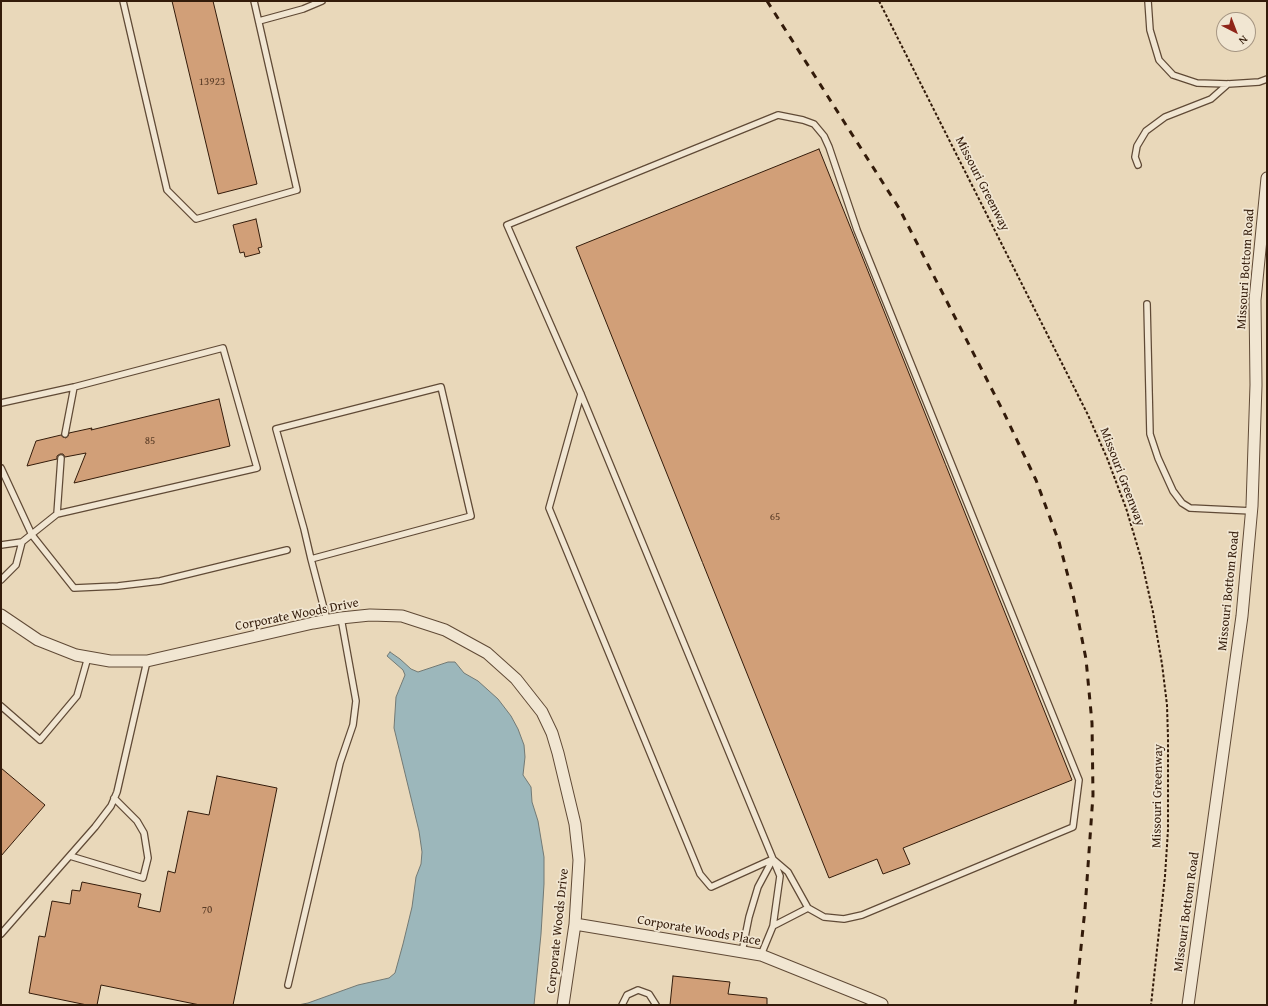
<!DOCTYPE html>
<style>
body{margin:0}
#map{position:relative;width:1268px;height:1006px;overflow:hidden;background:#e9d8ba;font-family:"Gentium Book Plus",serif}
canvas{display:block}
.frame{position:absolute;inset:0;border:2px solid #331b0a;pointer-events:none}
.north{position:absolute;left:1216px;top:12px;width:40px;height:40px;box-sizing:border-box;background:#f1e6d2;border:1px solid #a59582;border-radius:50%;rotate:138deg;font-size:11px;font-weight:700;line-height:16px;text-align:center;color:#331b0a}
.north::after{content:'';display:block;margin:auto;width:14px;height:18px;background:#8f2418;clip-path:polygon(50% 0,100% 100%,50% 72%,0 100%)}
</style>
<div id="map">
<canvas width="1268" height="1006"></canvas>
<div class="frame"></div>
<div class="north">N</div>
</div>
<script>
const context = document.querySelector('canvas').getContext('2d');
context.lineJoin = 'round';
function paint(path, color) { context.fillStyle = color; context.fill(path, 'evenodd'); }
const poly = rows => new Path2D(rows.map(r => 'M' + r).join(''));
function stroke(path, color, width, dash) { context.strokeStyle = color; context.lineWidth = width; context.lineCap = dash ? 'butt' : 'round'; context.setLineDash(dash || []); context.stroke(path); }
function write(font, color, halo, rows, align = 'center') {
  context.font = font + ' "Gentium Book Plus",serif'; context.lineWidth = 3.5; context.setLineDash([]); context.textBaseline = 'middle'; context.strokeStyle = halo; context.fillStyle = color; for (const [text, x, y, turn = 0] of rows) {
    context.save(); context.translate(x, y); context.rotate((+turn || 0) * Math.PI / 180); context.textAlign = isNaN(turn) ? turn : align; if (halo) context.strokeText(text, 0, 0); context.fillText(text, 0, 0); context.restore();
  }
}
const water = poly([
 [390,652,400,659,411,669,418,672,448,662,455,662,464,673,478,681,498,699,511,716,518,729,524,745,525,757,523,775,531,787,532,802,538,821,544,857,544,884,541,934,534,1005,298,1005,308,1003,358,985,389,978,395,973,403,944,412,907,416,877,421,864,422,852,419,831,394,728,396,697,405,675,403,670,387,656,390,652]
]);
paint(water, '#9cb7bb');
stroke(water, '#727974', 1);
const building = poly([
 [172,1,213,1,257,184,218,194,172,1],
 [819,149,1072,780,903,848,910,864,883,874,877,859,829,878,576,247,819,149],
 [256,219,262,247,258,248,260,253,245,257,244,252,240,253,233,225,256,219],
 [219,399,230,446,74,483,86,453,65,457,63,454,60,454,57,456,57,459,27,466,36,441,61,435,63,437,66,438,68,436,69,433,92,428,91,430,219,399],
 [1,768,45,805,1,856,1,768],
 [217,776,277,788,233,1005,200,1005,101,985,97,1005,87,1005,29,993,39,936,45,937,52,901,70,904,72,890,80,891,82,882,141,894,138,907,160,912,168,871,175,873,188,811,209,815,217,776],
 [673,976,730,982,728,994,767,998,767,1005,670,1005,673,976]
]);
paint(building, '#d19f78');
stroke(building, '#331b0a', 1);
const service = poly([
 [123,1,167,190,196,219,297,190,254,1],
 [1148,1,1150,30,1159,60,1173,75,1197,83,1228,84,1259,82,1267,79],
 [259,21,303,9,322,1],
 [1138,165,1135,157,1137,146,1146,131,1165,117,1211,99,1228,84],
 [1147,304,1150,434,1158,458,1173,491,1182,503,1190,508,1252,511],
 [581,394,549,508,700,874,711,887,773,859],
 [1,403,74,387,223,348,257,468,57,514],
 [65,434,74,387],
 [1,468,32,535,74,588,118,586,160,581,287,550],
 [1,545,22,542,57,514,61,458],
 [311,559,471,516,441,387,276,429,304,529,311,559,327,620],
 [1,580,16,565,22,542],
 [1,706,40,740,77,696,88,657],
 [70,856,143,878,148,858,144,833,137,821,114,798],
 [774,860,788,872,808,908],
 [1,934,95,827,111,806,117,792,147,661],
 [742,952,749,917,758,887,773,859],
 [761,955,773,926,780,876,581,394,507,225,778,115,803,120,814,124,824,136,829,147,857,230,1079,780,1073,827,862,915,844,919,824,917,808,908,773,926],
 [288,985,340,763,353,725,356,701,341,618],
 [622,1005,627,995,638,990,649,994,656,1005]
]);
const minor = poly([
 [1,615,38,640,76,655,110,661,147,661,313,623,341,618,370,615,402,616,445,630,487,653,516,679,542,712,552,733,558,753,575,824,579,860,575,924,563,1005],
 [575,924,761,955,868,998,882,1004],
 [1188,1005,1242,616,1252,506,1256,385,1255,300,1267,178]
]);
stroke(service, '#604a36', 8);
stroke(minor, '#604a36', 13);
stroke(poly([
 [879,1,1088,415,1107,458,1126,508,1141,558,1153,612,1162,664,1167,705,1168,738,1168,830,1165,876,1151,1005]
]), '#331b0a', 2, [3, 2]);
stroke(service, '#f1e6d2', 5.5);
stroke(minor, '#f1e6d2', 11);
stroke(poly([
 [767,1,899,208,1004,413,1036,480,1059,542,1074,599,1086,659,1092,723,1093,795,1085,909,1075,1005]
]), '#331b0a', 3, [7, 7]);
write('11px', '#5a3c26', null, [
 ["13923",212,82],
 ["85",150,441],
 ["65",775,517],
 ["70",207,910]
]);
write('13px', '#331b0a', '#f1e6d2', [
 ["Missouri Greenway",982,184,63],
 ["Missouri Bottom Road",1246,269,-86],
 ["Missouri Greenway",1122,477,69],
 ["Missouri Bottom Road",1229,591,-84],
 ["Corporate Woods Drive",297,615,-11],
 ["Missouri Greenway",1158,796,-89],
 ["Missouri Bottom Road",1187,912,-82],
 ["Corporate Woods Drive",558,931,-84],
 ["Corporate Woods Place",699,931,10]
]);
</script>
